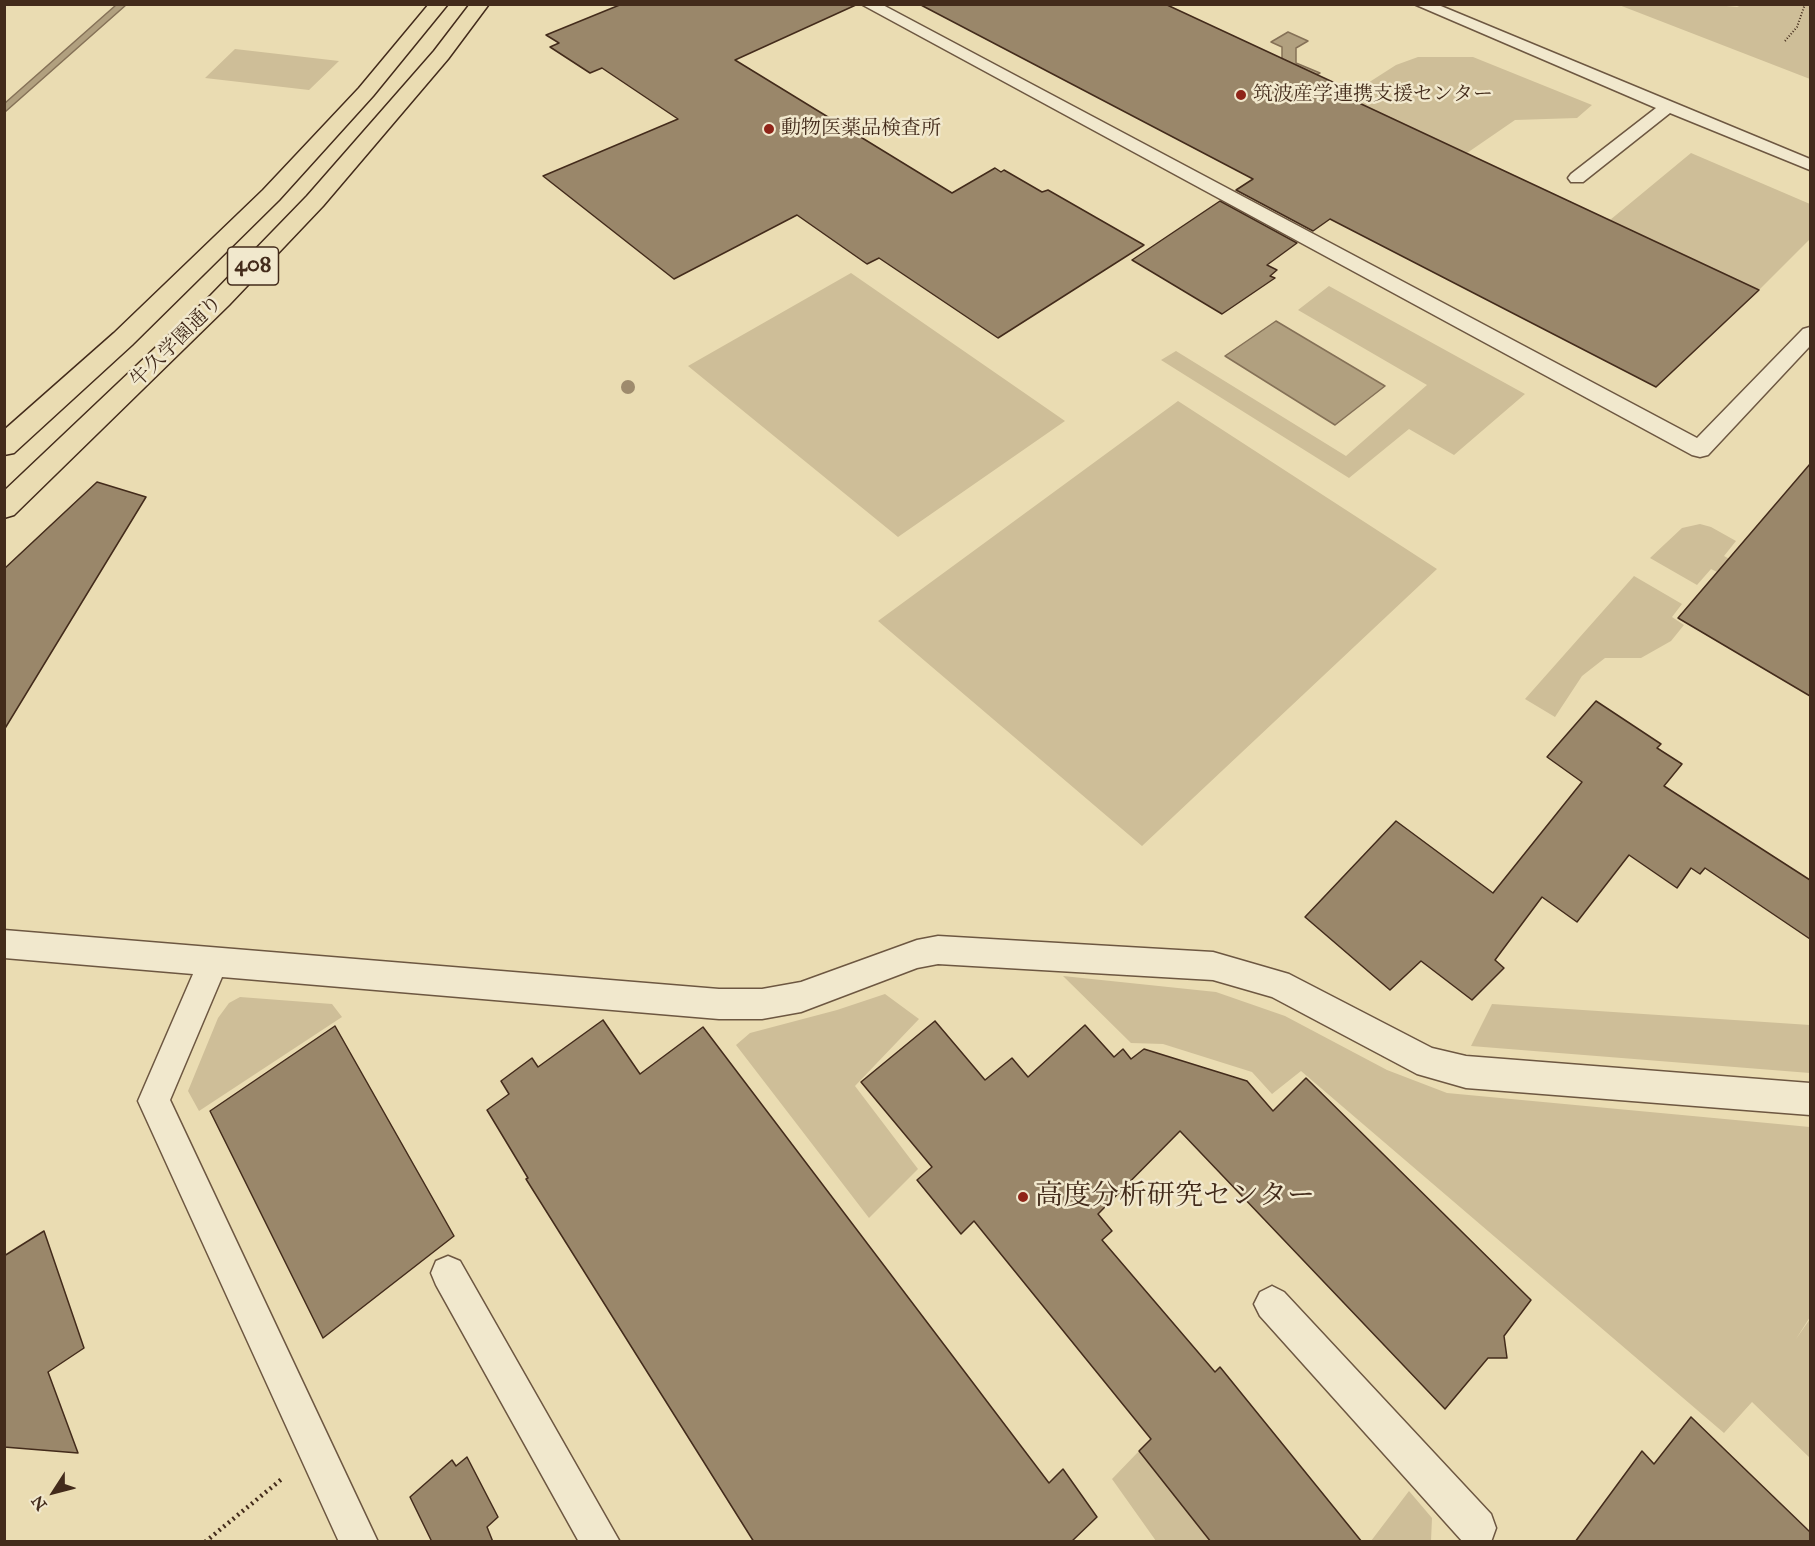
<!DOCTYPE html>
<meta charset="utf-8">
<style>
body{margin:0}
#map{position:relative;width:1815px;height:1546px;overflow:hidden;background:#eadcb2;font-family:"IM FELL Great Primer",serif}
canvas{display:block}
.frame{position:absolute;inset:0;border:6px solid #432b1b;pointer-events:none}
.north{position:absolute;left:24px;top:1462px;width:60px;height:60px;-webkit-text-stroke:4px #f1e8cd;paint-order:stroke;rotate:234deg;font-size:16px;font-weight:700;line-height:24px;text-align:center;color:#432b1b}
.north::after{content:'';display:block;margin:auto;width:21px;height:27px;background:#432b1b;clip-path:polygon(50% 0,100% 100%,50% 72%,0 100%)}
</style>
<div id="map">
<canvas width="1815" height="1546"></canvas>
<div class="frame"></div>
<div class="north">N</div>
</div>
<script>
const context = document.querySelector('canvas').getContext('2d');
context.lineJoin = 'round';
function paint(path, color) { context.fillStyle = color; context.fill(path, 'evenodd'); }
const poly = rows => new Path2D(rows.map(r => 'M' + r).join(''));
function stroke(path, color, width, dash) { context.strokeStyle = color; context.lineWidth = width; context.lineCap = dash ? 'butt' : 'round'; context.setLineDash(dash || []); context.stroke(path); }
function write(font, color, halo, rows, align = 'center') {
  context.font = font + ' "IM FELL Great Primer","Noto Serif JP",serif'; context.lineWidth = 5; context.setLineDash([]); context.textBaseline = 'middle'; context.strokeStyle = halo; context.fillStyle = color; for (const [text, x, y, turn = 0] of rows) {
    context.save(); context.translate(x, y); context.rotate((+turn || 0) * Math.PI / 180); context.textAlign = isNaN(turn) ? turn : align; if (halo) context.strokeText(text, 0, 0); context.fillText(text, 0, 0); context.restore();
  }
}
paint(poly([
 [1705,4,1737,7,1744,4,1810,5,1810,79,1619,5],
 [235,49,339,61,309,90,205,78],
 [1418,57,1473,57,1592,105,1577,118,1515,120,1467,153,1346,97,1396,65],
 [1691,153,1810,204,1810,239,1759,290,1610,220],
 [851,273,1065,421,898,537,688,366],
 [1329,286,1525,394,1454,455,1409,429,1349,478,1161,360,1176,351,1346,456,1427,385,1298,310],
 [1178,401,1437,569,1142,846,878,621],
 [1700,524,1711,527,1736,541,1724,556,1761,576,1751,589,1711,569,1697,585,1650,558,1682,528],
 [1634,576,1682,604,1672,617,1684,625,1671,641,1641,658,1605,658,1582,676,1555,717,1525,699],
 [1063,976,1216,992,1285,1016,1387,1070,1447,1093,1810,1127,1810,1317,1796,1339,1810,1319,1810,1458,1752,1402,1724,1433,1301,1071,1272,1094,1252,1072,1163,1044,1131,1043],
 [885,994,919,1019,855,1086,918,1169,869,1218,736,1045,750,1033,837,1010],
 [240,997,332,1004,342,1017,199,1111,188,1091,218,1018,229,1003],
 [1492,1004,1810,1025,1810,1073,1471,1046],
 [1139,1451,1211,1541,1156,1541,1112,1479],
 [1409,1491,1432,1518,1431,1541,1371,1541]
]), '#cebe98');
const water = poly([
 [116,5,126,5,5,112,5,103,116,5],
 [1288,32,1308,41,1296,48,1296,63,1320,73,1316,75,1282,59,1282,47,1271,42,1288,32],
 [1276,321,1385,386,1335,425,1225,356,1276,321]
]);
paint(water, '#b1a07f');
stroke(water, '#857157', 1.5);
const building = poly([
 [622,4,858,4,735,60,952,193,995,168,1001,172,1004,170,1042,192,1048,190,1144,245,998,338,879,258,867,264,797,215,674,279,543,176,678,119,602,68,590,73,550,47,559,43,546,35,622,4],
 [919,4,1165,4,1350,90,1342,95,1759,290,1656,387,1330,219,1313,231,1236,190,1253,179,919,4],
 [1220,201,1297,243,1267,265,1277,270,1270,276,1275,278,1222,314,1132,260,1220,201],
 [1810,464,1810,696,1678,618,1810,464],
 [97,482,146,497,4,730,4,569,97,482],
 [1596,701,1661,744,1657,748,1682,764,1664,786,1810,880,1810,939,1705,868,1700,874,1691,868,1677,888,1629,855,1577,922,1542,897,1495,960,1504,968,1472,1000,1421,961,1390,990,1305,917,1396,821,1493,893,1582,782,1547,757,1596,701],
 [603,1020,640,1074,703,1027,1049,1483,1063,1469,1097,1517,1071,1542,754,1542,526,1179,528,1178,487,1110,509,1094,501,1081,532,1058,538,1067,603,1020],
 [935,1021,985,1080,1012,1058,1028,1077,1085,1025,1114,1057,1123,1049,1131,1059,1144,1049,1247,1081,1273,1111,1306,1078,1531,1300,1504,1336,1507,1358,1488,1358,1445,1409,1180,1131,1098,1214,1112,1231,1102,1240,1215,1372,1220,1367,1362,1542,1211,1542,1139,1451,1151,1439,974,1221,961,1234,917,1180,932,1167,861,1082,935,1021],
 [335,1026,454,1236,323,1338,210,1111,335,1026],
 [44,1231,84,1348,48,1372,78,1453,4,1447,4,1256,44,1231],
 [1691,1417,1810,1532,1810,1542,1575,1542,1642,1451,1654,1464,1691,1417],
 [467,1457,498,1517,487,1527,493,1542,432,1542,410,1497,452,1460,456,1466,467,1457]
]);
paint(building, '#9a876a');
stroke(building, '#432b1b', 1.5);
const service = poly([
 [861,4,881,4,1697,438,1803,329,1810,327,1810,346,1708,455,1700,457,1692,455,861,4],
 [1414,4,1436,4,1810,159,1810,170,1670,113,1583,182,1571,182,1568,178,1571,174,1656,108,1414,4],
 [4,930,719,989,762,989,801,982,917,940,938,936,1213,952,1289,974,1432,1048,1466,1056,1810,1083,1810,1115,1466,1088,1417,1074,1272,997,1213,980,938,964,917,968,801,1012,762,1019,719,1019,222,977,170,1100,378,1542,339,1542,138,1101,193,974,4,958,4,930],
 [448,1256,460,1261,620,1542,579,1542,436,1285,431,1273,436,1261,448,1256],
 [1272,1286,1284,1292,1491,1514,1496,1528,1491,1542,1463,1542,1260,1316,1254,1304,1260,1292,1272,1286]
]);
const trunk = poly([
 [429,4,448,4,373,96,279,200,132,345,14,453,4,455,4,430,114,333,263,190,359,88,429,4],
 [470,4,489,4,448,59,323,206,229,305,14,515,4,518,4,491,211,295,307,196,434,51,470,4]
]);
stroke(service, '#6d5741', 3);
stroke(trunk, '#432b1b', 3);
stroke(poly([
 [1785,41,1797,27,1805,4]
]), '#432b1b', 2, [1, 2]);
stroke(poly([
 [205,1542,283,1478]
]), '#432b1b', 4.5, [2, 4]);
paint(service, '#f1e8cd');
paint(trunk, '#eadcb2');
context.fillStyle = '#9e8b6d';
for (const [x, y] of [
 [628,387]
]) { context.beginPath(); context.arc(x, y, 7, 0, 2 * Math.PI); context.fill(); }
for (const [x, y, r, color] of [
 [1241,95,6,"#8f2418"],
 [769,129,6,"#8f2418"],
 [1023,1197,6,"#8f2418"]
]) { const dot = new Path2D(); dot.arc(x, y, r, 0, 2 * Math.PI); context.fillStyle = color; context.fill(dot); stroke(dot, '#f1e8cd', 2); }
write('20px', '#432b1b', '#f1e8cd', [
 ["筑波産学連携支援センター",1253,95],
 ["動物医薬品検査所",781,129]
], 'left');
write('20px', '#432b1b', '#f1e8cd', [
 ["牛久学園通り",177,342,-45]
]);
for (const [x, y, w] of [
 [253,266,51]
]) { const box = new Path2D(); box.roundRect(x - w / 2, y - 19, w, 38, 4.5); context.fillStyle = '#f1e8cd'; context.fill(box); stroke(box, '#432b1b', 1.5); }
write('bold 22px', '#432b1b', null, [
 ["408",253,266]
]);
write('28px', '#432b1b', '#f1e8cd', [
 ["高度分析研究センター",1035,1197]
], 'left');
</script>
